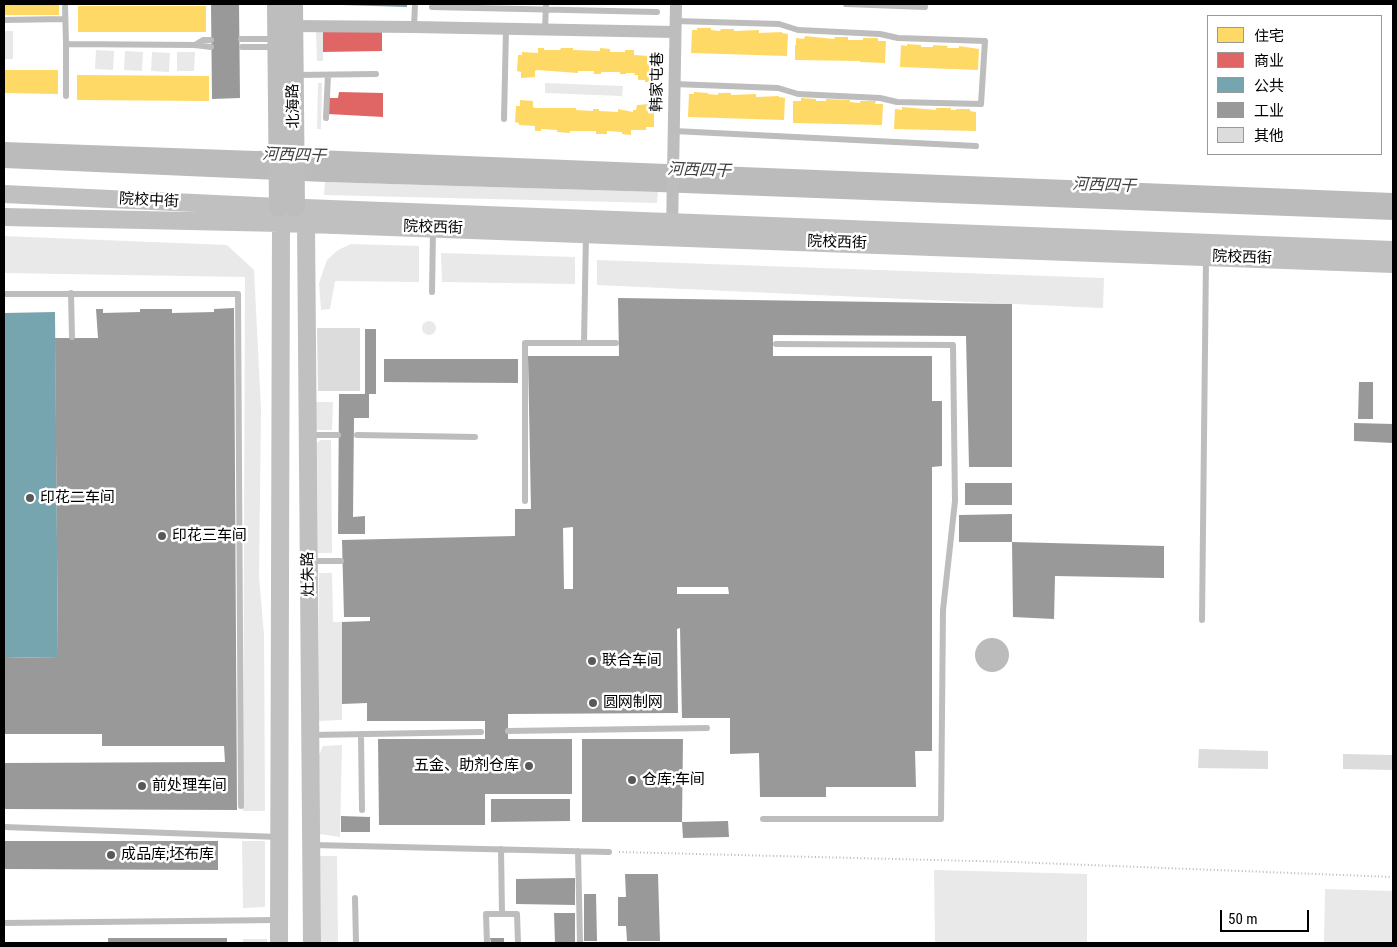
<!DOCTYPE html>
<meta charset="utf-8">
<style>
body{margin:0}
#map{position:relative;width:1397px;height:947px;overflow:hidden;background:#fff;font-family:"Roboto Condensed","Noto Sans SC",sans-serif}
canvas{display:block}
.frame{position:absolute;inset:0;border:5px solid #000;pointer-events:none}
.legend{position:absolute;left:1207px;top:15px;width:175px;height:140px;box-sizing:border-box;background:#fff;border:1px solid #999;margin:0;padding:6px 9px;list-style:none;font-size:15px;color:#000}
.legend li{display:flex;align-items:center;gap:10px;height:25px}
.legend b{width:25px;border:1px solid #999}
.scale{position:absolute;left:1220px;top:910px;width:89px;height:22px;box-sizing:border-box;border:2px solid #000;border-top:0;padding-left:6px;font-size:15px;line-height:18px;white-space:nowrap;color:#000;-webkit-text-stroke:4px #fff;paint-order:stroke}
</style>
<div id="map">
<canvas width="1397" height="947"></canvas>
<div class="frame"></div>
<ul class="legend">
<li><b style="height:14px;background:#ffd966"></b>住宅</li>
<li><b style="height:14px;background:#e06666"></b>商业</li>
<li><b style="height:14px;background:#76a5af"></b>公共</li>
<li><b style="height:14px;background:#999"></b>工业</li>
<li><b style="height:14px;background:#dcdcdc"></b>其他</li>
</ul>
<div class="scale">50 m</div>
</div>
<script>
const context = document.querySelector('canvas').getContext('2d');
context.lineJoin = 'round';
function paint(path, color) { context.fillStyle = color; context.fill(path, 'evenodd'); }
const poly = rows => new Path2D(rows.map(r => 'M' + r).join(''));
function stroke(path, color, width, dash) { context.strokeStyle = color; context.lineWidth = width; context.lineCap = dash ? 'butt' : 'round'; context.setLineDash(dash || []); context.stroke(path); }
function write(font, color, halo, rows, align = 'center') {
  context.font = font + ' "Roboto Condensed","Noto Sans SC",sans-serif'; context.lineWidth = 5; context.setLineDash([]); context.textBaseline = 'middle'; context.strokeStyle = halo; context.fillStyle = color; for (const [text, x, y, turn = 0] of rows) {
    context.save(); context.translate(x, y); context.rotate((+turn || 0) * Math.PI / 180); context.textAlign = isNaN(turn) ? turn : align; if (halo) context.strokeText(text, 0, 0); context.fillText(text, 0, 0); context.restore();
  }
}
paint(poly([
 [4,31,13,31,13,59,4,59],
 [316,32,323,32,323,61,317,61],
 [96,50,114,51,113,70,95,69],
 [125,51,143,52,142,71,124,70],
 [152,52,170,53,169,72,151,71],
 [177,52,195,52,194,71,177,71],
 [318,83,322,83,321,129,317,129],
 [545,83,623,86,622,96,545,93],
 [325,182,658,192,657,203,324,195],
 [4,236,227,245,254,270,261,409,259,577,264,635,265,811,243,811,245,277,4,273],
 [351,244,419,246,419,282,335,281,330,309,321,310,319,283,327,260,338,250],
 [441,253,575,257,575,284,442,282],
 [597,260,1104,278,1103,308,597,285],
 '422 328a7 7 0 1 1 14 0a7 7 0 1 1-14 0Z',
 [315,402,333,402,332,430,315,430],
 [320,440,331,440,332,553,318,553,317,443],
 [319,573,332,573,333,622,342,622,342,720,319,721],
 [342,745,340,837,320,834,319,755,323,746],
 [242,841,265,841,265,907,243,908],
 [320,856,337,856,338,943,321,943],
 [934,870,1087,874,1087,943,935,943],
 [1325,889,1393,891,1393,943,1324,943],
 [243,939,267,939,267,943,243,943]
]), '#e9e9e9');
paint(poly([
 [4,142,256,151,316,150,1393,193,1393,220,658,192,325,182,4,168],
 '975 655a17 17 0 1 1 34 0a17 17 0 1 1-34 0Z'
]), '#bbb');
paint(poly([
 [4,4,59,4,59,15,4,15],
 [78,6,206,6,206,32,78,32],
 [697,28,711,28,711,30,720,31,721,29,734,29,734,31,759,30,759,33,782,32,782,33,788,34,787,56,691,53,692,30,697,30],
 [805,36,834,39,835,37,848,37,848,40,863,40,863,38,878,38,878,41,886,41,885,63,860,62,860,61,795,60,795,45,796,45,796,38,804,39],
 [907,44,921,45,921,47,933,47,933,45,948,46,947,48,959,48,959,46,979,49,978,70,900,67,901,45,907,46],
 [538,48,544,48,544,50,560,50,561,48,573,48,573,50,600,51,600,48,610,49,610,52,625,52,625,50,634,50,634,55,649,56,649,59,657,59,656,76,652,75,652,82,645,82,645,80,638,80,638,75,634,75,635,73,626,73,626,74,620,74,620,72,601,72,601,74,594,74,594,71,578,71,578,73,537,70,535,71,535,77,521,78,521,72,517,71,518,55,522,55,522,52,538,53],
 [4,70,58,70,58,94,4,93],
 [77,75,209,76,209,101,77,100],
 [694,92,708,93,708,94,718,95,718,93,731,93,731,95,756,94,756,97,779,96,779,97,785,98,784,120,688,117,689,94,694,94],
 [801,98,816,99,816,101,826,101,826,99,850,100,850,102,860,103,860,101,876,101,875,104,883,104,882,125,793,123,793,101,801,101],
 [520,100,533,101,533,107,535,108,576,108,576,110,593,111,593,109,599,109,599,111,618,112,618,109,633,112,633,110,636,110,637,105,651,104,651,111,654,111,654,127,646,127,646,130,631,130,631,135,622,134,622,132,607,131,607,134,596,134,596,131,570,131,570,133,557,132,557,130,541,129,541,131,535,131,535,126,519,125,519,123,515,122,516,106,520,106],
 [902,107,936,110,936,108,951,108,951,110,956,110,956,109,970,109,970,111,976,112,976,131,894,129,895,109,902,110]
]), '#ffd966');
paint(poly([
 [323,32,382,32,382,51,323,52],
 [339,92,383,93,383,117,328,114,328,98,338,98]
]), '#e06666');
paint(poly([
 [342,4,407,4,407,7,342,5],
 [55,312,58,657,4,658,4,313]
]), '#76a5af');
paint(poly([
 [211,4,239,4,240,98,212,99],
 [618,298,1012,304,1012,467,969,467,966,336,773,335,773,356,932,356,932,401,942,401,942,466,932,467,932,751,915,751,916,787,826,787,826,797,760,797,759,753,730,754,730,718,682,718,680,628,677,629,678,713,508,714,508,739,572,739,572,794,485,794,485,825,379,825,378,739,485,739,485,721,367,721,367,703,342,704,342,622,370,621,370,617,344,617,342,540,515,536,515,509,531,509,528,356,619,356],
 [573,527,573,589,564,589,563,528],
 [677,587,728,587,729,594,677,594],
 [234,308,237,810,4,809,4,763,225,762,224,746,102,746,102,734,4,734,4,658,58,657,55,338,98,338,96,309,103,309,103,313,140,312,140,309,172,309,172,313,214,312,214,309],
 [365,329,376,329,376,394,369,394,369,418,354,418,353,517,365,516,365,534,338,534,339,394,365,394],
 [384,359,518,359,518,383,384,382],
 [1359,382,1373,382,1373,419,1358,419],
 [1354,423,1393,424,1393,443,1354,441],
 [965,483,1012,483,1012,505,965,505],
 [1012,514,1012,542,959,542,959,515],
 [1012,542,1164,546,1164,578,1055,576,1054,619,1013,617],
 [582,739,683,739,682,822,728,821,729,837,683,838,682,822,582,822],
 [491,799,570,799,570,821,491,822],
 [341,816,370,817,370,832,341,832],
 [4,841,218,841,218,870,4,869],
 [625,874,658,874,660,941,627,941,626,926,618,926,618,897,626,897],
 [575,878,575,905,516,904,516,879],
 [584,894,596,894,597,941,584,941],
 [554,913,575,913,575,943,555,943],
 [108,938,227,938,227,943,108,943],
 [490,938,504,938,504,943,491,943]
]), '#999');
paint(poly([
 [317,328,360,328,360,391,318,391],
 [1199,749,1268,751,1268,769,1198,768],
 [1343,754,1393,755,1393,770,1343,769]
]), '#dcdcdc');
stroke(poly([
 [619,852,1013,862,1393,877]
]), '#b8b8b8', 2, [1, 2.5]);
stroke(poly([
 [65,4,66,44,195,45,211,47],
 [846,4,925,7],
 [432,7,657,12],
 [4,20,65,19],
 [414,27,415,4],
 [545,30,546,4],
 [241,39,276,39],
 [66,44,66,96],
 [195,45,203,40,211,40],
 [242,47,276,47],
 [297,75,376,74],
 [674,84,778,88,798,94,880,98,897,102,981,104,985,41,898,38,880,34,798,30,779,24,675,21],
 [326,118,328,75],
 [504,119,506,29],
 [674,131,976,146],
 [432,292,433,231],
 [71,293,72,337],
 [4,294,238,294,241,806],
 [584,343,586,234],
 [308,435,338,435],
 [357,435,475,437],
 [525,501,525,343,616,343],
 [310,561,341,561],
 [1202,620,1206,258],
 [508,731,707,728],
 [361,734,362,810],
 [312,735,481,732],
 [763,819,941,819,943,610,955,501,953,345,776,344],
 [4,827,279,837],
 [313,845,609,852],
 [501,849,502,914,517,914,518,943],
 [578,851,580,943],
 [355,898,356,943],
 [4,923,278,920],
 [487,943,486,914,502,914]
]), '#bdbdbd', 6);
stroke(poly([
 [293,26,414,27,675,32],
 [672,230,676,4]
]), '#bdbdbd', 12);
stroke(poly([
 [4,194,279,207,1393,250],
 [299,214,306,224,312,943],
 [4,217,281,223,1393,264],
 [279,943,281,223,280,212]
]), '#c0c0c0', 18);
stroke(poly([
 [277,4,279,207],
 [293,4,295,207]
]), '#bdbdbd', 20);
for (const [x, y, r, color] of [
 [30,498,5,"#595959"],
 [162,536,5,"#595959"],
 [592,661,5,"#595959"],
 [593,703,5,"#595959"],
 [529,766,5,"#595959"],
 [632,780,5,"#595959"],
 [142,786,5,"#595959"],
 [111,855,5,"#595959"]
]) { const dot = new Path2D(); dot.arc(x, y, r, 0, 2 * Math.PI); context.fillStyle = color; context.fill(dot); stroke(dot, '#fff', 2); }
write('15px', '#000', '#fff', [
 ["韩家屯巷",658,82,-89],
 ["北海路",294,106,-91],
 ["院校中街",149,201,3],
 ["院校西街",433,228,2],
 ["院校西街",837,243,2],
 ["院校西街",1242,258,2],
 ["灶朱路",309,574,-91]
]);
write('15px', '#000', '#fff', [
 ["印花二车间",40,498],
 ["印花三车间",172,536],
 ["联合车间",602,661],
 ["圆网制网",603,703],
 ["五金、助剂仓库",519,766,"right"],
 ["仓库;车间",642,780],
 ["前处理车间",152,786],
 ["成品库;坯布库",121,855]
], 'left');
write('italic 16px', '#3f3f3f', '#fff', [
 ["河西四干",294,156,2],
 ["河西四干",699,171,2],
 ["河西四干",1104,186,2]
]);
</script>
